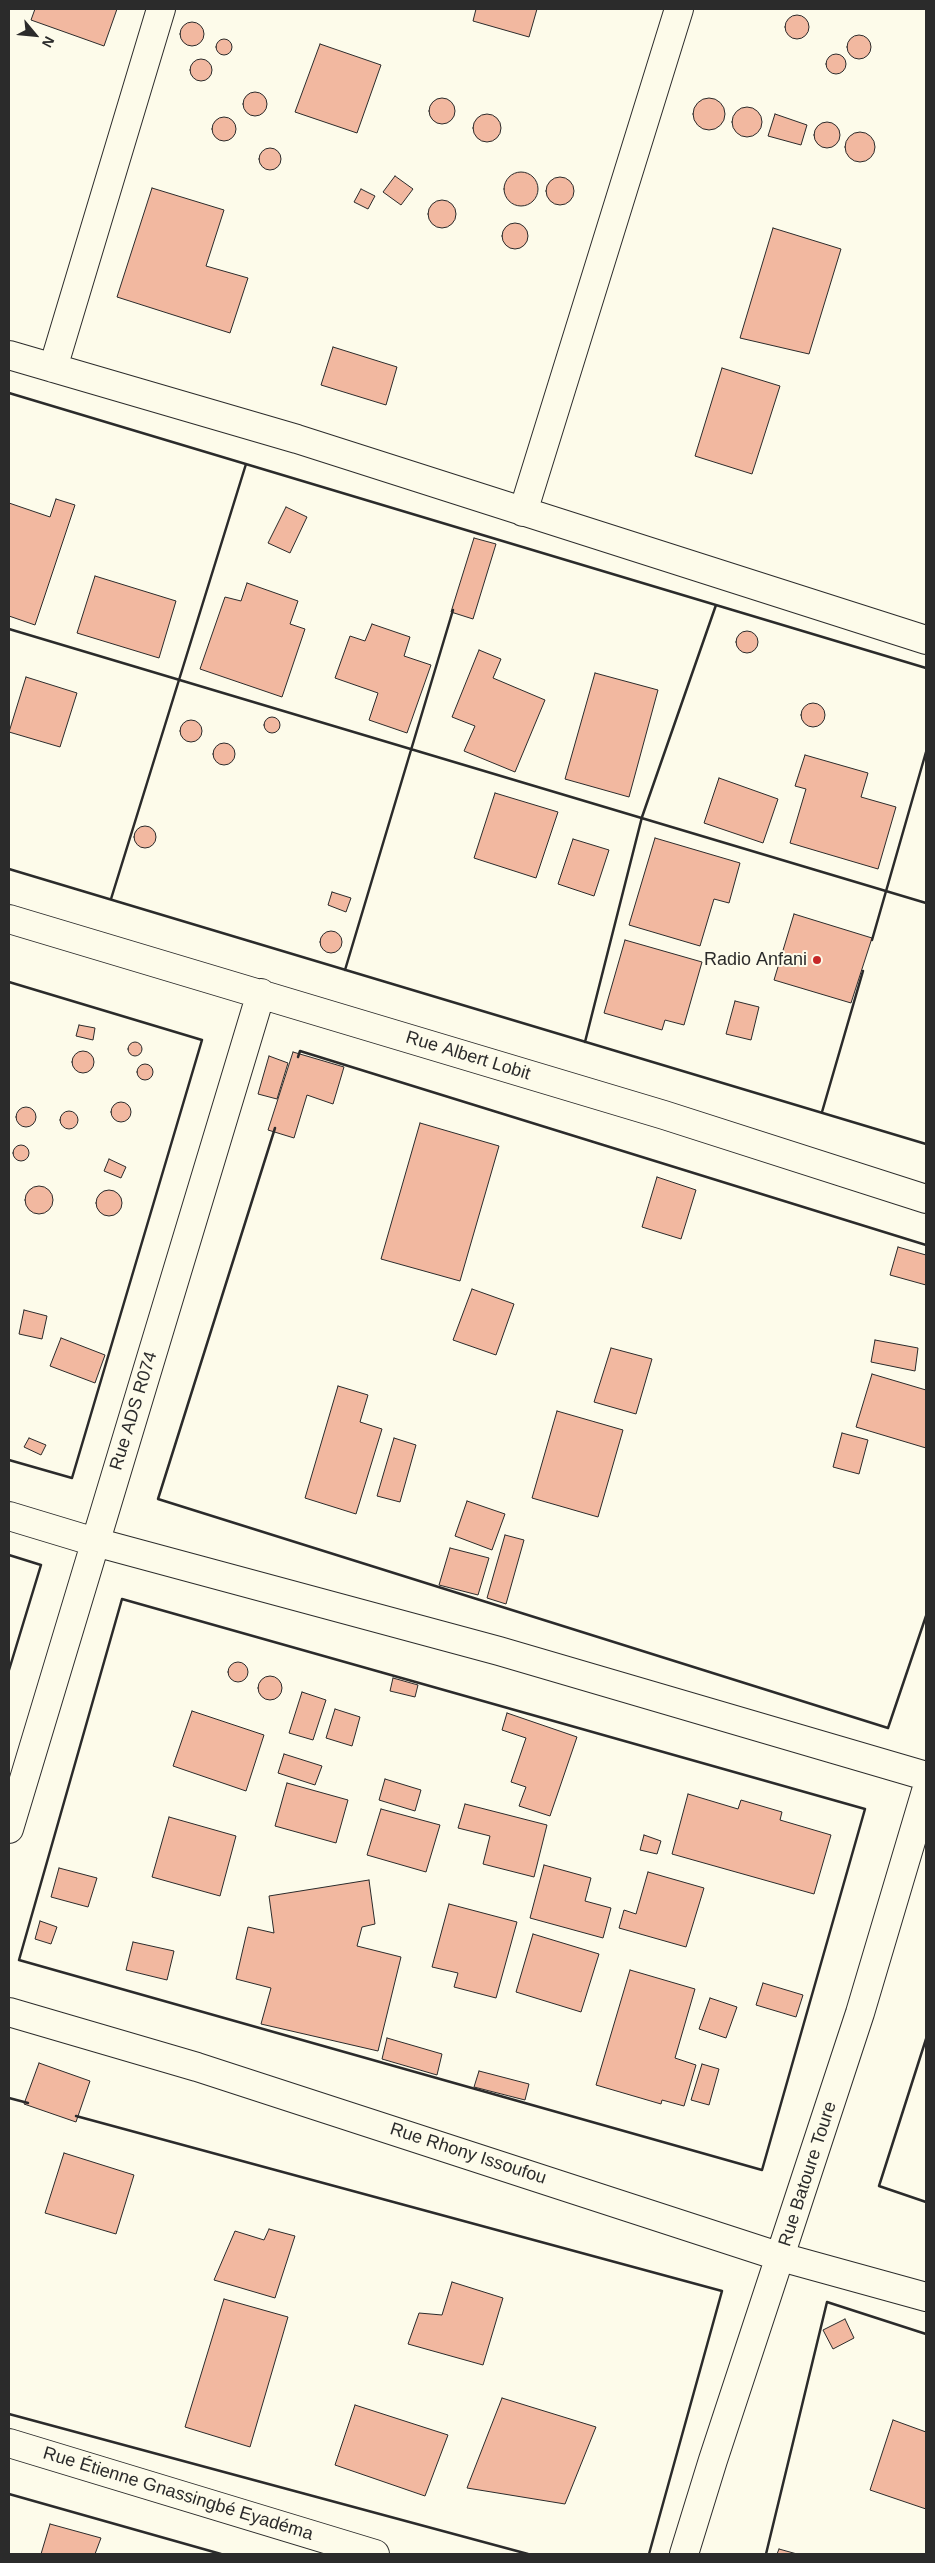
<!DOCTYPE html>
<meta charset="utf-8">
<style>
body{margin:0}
#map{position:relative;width:935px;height:2563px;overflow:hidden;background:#fdfbea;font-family:Helvetica,sans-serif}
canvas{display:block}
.frame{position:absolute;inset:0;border:10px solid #2b2b2b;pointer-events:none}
.north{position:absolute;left:10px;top:10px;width:50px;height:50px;-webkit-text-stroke:4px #fdfbea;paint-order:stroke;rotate:118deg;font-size:14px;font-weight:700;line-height:20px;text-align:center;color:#2b2b2b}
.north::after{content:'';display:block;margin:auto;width:18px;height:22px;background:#2b2b2b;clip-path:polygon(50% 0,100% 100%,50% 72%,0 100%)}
</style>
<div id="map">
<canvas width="935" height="2563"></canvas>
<div class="frame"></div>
<div class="north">N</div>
</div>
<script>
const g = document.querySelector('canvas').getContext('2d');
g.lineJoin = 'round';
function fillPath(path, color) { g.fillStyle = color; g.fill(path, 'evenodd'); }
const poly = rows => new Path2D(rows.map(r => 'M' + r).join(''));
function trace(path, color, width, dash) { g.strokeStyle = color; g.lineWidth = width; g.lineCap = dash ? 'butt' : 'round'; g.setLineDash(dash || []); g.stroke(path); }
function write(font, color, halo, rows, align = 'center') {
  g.font = font + ' Helvetica,sans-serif'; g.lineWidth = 4; g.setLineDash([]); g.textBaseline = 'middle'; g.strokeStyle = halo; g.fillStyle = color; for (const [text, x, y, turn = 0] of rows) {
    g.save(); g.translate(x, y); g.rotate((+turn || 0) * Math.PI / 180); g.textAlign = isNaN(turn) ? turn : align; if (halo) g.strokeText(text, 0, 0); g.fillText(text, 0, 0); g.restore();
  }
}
const building = poly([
 [35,9,117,9,104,46,31,20,35,9],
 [476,9,537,9,529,37,473,21,476,9],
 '785 27a12 12 0 1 1 24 0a12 12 0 1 1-24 0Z',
 '180 34a12 12 0 1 1 24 0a12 12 0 1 1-24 0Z',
 '847 47a12 12 0 1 1 24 0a12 12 0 1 1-24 0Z',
 '216 47a8 8 0 1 1 16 0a8 8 0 1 1-16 0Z',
 [320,44,381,65,357,133,295,112,320,44],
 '826 64a10 10 0 1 1 20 0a10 10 0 1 1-20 0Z',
 '190 70a11 11 0 1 1 22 0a11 11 0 1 1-22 0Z',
 '243 104a12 12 0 1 1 24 0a12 12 0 1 1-24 0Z',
 '429 111a13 13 0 1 1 26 0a13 13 0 1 1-26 0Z',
 '693 114a16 16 0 1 1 32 0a16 16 0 1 1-32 0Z',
 '732 122a15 15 0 1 1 30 0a15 15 0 1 1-30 0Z',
 [775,114,807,125,801,145,768,136,775,114],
 '473 128a14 14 0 1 1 28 0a14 14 0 1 1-28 0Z',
 '212 129a12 12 0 1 1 24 0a12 12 0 1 1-24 0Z',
 '814 135a13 13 0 1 1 26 0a13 13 0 1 1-26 0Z',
 '845 147a15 15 0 1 1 30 0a15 15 0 1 1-30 0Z',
 '259 159a11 11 0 1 1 22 0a11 11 0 1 1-22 0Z',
 '504 189a17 17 0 1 1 34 0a17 17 0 1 1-34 0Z',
 [395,176,413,189,401,205,383,192,395,176],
 '546 191a14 14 0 1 1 28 0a14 14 0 1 1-28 0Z',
 [152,188,224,210,206,266,248,278,230,333,117,297,152,188],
 [361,189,375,196,368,209,354,202,361,189],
 '428 214a14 14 0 1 1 28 0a14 14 0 1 1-28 0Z',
 '502 236a13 13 0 1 1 26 0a13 13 0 1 1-26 0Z',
 [773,228,841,249,809,354,740,338,773,228],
 [333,347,397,367,386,405,321,385,333,347],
 [722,368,780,386,752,474,695,456,722,368],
 [56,499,75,505,35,625,9,616,9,503,50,517,56,499],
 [286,507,307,517,290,553,268,543,286,507],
 [474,538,496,544,473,619,451,612,474,538],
 [95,576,176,601,159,658,77,633,95,576],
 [247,583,298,601,290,624,305,629,282,697,200,669,225,597,241,601,247,583],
 [372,624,410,637,404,656,431,665,407,733,369,720,378,693,335,678,350,636,365,641,372,624],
 '736 642a11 11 0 1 1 22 0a11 11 0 1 1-22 0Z',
 [479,650,501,659,493,678,545,700,515,772,464,751,475,726,452,717,479,650],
 [595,673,658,690,629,797,565,779,595,673],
 [26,677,77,693,60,747,9,732,26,677],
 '801 715a12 12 0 1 1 24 0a12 12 0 1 1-24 0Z',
 '264 725a8 8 0 1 1 16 0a8 8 0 1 1-16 0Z',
 '180 731a11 11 0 1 1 22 0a11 11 0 1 1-22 0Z',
 '213 754a11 11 0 1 1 22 0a11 11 0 1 1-22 0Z',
 [805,755,868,773,861,797,896,807,878,869,790,843,806,789,795,786,805,755],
 [719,778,778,799,763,843,704,823,719,778],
 [495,793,558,812,536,878,474,858,495,793],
 '134 837a11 11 0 1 1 22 0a11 11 0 1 1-22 0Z',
 [655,838,740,863,729,903,714,899,700,946,629,925,655,838],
 [573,839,609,850,594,896,558,884,573,839],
 [332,892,351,898,346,912,328,905,332,892],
 [794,914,872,938,851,1003,774,980,794,914],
 '320 942a11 11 0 1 1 22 0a11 11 0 1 1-22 0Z',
 [625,940,702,962,684,1025,665,1020,662,1030,604,1013,625,940],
 [735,1001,759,1007,751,1040,726,1034,735,1001],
 [79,1025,95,1028,93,1040,76,1036,79,1025],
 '128 1049a7 7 0 1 1 14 0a7 7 0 1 1-14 0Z',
 '72 1062a11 11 0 1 1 22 0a11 11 0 1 1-22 0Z',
 [293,1052,344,1067,333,1104,307,1095,294,1138,268,1130,293,1052],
 [269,1056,288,1063,277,1099,258,1094,269,1056],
 '137 1072a8 8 0 1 1 16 0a8 8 0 1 1-16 0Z',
 '111 1112a10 10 0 1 1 20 0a10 10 0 1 1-20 0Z',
 '16 1117a10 10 0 1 1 20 0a10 10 0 1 1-20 0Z',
 '60 1120a9 9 0 1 1 18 0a9 9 0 1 1-18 0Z',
 [420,1123,499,1146,460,1281,381,1259,420,1123],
 '13 1153a8 8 0 1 1 16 0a8 8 0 1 1-16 0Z',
 [109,1159,126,1167,121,1178,104,1171,109,1159],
 [657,1177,696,1190,681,1239,642,1227,657,1177],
 '25 1200a14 14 0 1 1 28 0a14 14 0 1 1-28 0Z',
 '96 1203a13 13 0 1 1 26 0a13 13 0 1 1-26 0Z',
 [898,1247,926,1255,926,1285,890,1275,898,1247],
 [472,1289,514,1304,496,1355,453,1340,472,1289],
 [24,1310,47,1316,42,1339,19,1334,24,1310],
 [61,1338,105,1355,95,1383,50,1366,61,1338],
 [875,1340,918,1348,915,1371,871,1362,875,1340],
 [611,1348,652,1359,636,1414,594,1402,611,1348],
 [872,1374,926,1390,926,1448,856,1427,872,1374],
 [338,1386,368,1395,360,1422,382,1429,356,1514,305,1498,338,1386],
 [557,1411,623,1430,598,1517,532,1498,557,1411],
 [842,1433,868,1440,859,1474,833,1467,842,1433],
 [29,1438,46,1445,41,1455,24,1447,29,1438],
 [394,1438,416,1445,400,1502,377,1496,394,1438],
 [467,1501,505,1514,492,1550,455,1536,467,1501],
 [505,1535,524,1540,506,1604,487,1598,505,1535],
 [450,1548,489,1558,478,1595,439,1585,450,1548],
 '228 1672a10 10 0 1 1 20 0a10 10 0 1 1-20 0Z',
 '258 1688a12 12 0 1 1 24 0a12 12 0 1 1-24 0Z',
 [393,1678,418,1685,415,1697,390,1691,393,1678],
 [302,1692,326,1700,313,1740,289,1733,302,1692],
 [335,1709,360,1717,352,1746,326,1738,335,1709],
 [192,1711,264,1735,246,1791,173,1766,192,1711],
 [507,1713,577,1737,550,1816,519,1806,526,1787,511,1782,526,1738,502,1730,507,1713],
 [284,1754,322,1766,315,1785,278,1773,284,1754],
 [385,1779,421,1790,415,1811,379,1800,385,1779],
 [287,1783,348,1800,336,1843,275,1826,287,1783],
 [688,1794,738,1809,741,1800,782,1812,780,1820,831,1835,814,1894,672,1854,688,1794],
 [465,1804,547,1825,534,1877,483,1864,490,1836,458,1828,465,1804],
 [381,1809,440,1825,426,1872,367,1855,381,1809],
 [169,1817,236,1836,220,1896,152,1877,169,1817],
 [644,1835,661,1841,657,1854,640,1850,644,1835],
 [544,1865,591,1878,585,1901,611,1908,603,1938,530,1918,544,1865],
 [59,1868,97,1878,88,1907,51,1897,59,1868],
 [648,1872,704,1888,686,1947,619,1928,624,1910,636,1914,648,1872],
 [369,1880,375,1924,362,1927,357,1946,401,1957,378,2051,261,2024,271,1988,236,1979,248,1927,274,1933,269,1896,369,1880],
 [449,1904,517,1922,496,1998,454,1987,458,1973,432,1967,449,1904],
 [40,1921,57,1927,51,1944,35,1939,40,1921],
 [533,1934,599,1954,581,2012,516,1992,533,1934],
 [133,1942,174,1951,167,1980,126,1970,133,1942],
 [630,1970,695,1989,675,2058,696,2065,684,2106,662,2100,661,2104,596,2085,630,1970],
 [763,1983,803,1995,796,2017,756,2005,763,1983],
 [710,1998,737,2007,726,2038,699,2029,710,1998],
 [387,2038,442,2054,437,2075,382,2059,387,2038],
 [39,2063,90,2081,76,2122,24,2104,39,2063],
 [702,2064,719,2069,709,2105,691,2100,702,2064],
 [479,2071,529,2084,525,2100,474,2087,479,2071],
 [64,2153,134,2175,116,2234,45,2213,64,2153],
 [269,2229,295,2236,275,2298,214,2280,235,2231,264,2240,269,2229],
 [452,2282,503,2298,483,2365,408,2344,419,2313,442,2315,452,2282],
 [224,2299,288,2317,250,2447,185,2427,224,2299],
 [845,2319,854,2338,833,2349,823,2330,845,2319],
 [502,2398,596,2427,565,2504,467,2488,502,2398],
 [355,2405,448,2435,425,2496,335,2465,355,2405],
 [893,2420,926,2432,926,2509,870,2490,893,2420],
 [50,2524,101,2538,95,2554,41,2554,50,2524],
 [779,2549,797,2554,777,2554,779,2549]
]);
fillPath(building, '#f2b8a0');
trace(building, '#2b2b2b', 1);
const minor = poly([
 [9,355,297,439,926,640],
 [53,368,161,9],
 [523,512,679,9],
 [9,919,664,1115,926,1199],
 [9,1516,95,1542,499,1651,926,1776],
 [9,1829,261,993],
 [9,2012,197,2067,781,2257,926,2297],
 [9,2443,375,2554],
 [684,2554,713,2460,860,2013,926,1791]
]);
trace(minor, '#2b2b2b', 30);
trace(minor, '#fdfbea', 28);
trace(poly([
 [9,393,926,668],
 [9,629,926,903],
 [9,869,926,1144],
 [111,899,246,464],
 [872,940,926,752],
 [345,970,453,610],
 [9,982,202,1040,72,1478,9,1460],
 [585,1042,642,817,716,605],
 [298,1057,300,1051,926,1245],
 [822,1112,863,971],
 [275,1128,158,1499,888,1728,926,1616],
 [9,1555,41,1565,9,1670],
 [122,1599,865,1809,762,2170,19,1960,122,1599],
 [926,2039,879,2186,926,2202],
 [9,2098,28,2103],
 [76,2116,722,2291,649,2554],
 [9,2414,528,2554],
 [9,2494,221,2554],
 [766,2554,827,2302,926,2334]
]), '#2b2b2b', 2.5);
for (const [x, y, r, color] of [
 [817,960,5,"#c62828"]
]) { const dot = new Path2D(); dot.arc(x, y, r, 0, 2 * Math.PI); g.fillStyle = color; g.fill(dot); trace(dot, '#fdfbea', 2); }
write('18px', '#2b2b2b', '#fdfbea', [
 ["Radio Anfani",807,960]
], 'right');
write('18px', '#2b2b2b', '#fdfbea', [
 ["Rue Albert Lobit",468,1056,17],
 ["Rue ADS R074",134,1411,-73],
 ["Rue Rhony Issoufou",468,2154,18],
 ["Rue Batoure Toure",808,2174,-72],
 ["Rue Étienne Gnassingbé Eyadéma",178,2494,17]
]);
</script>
